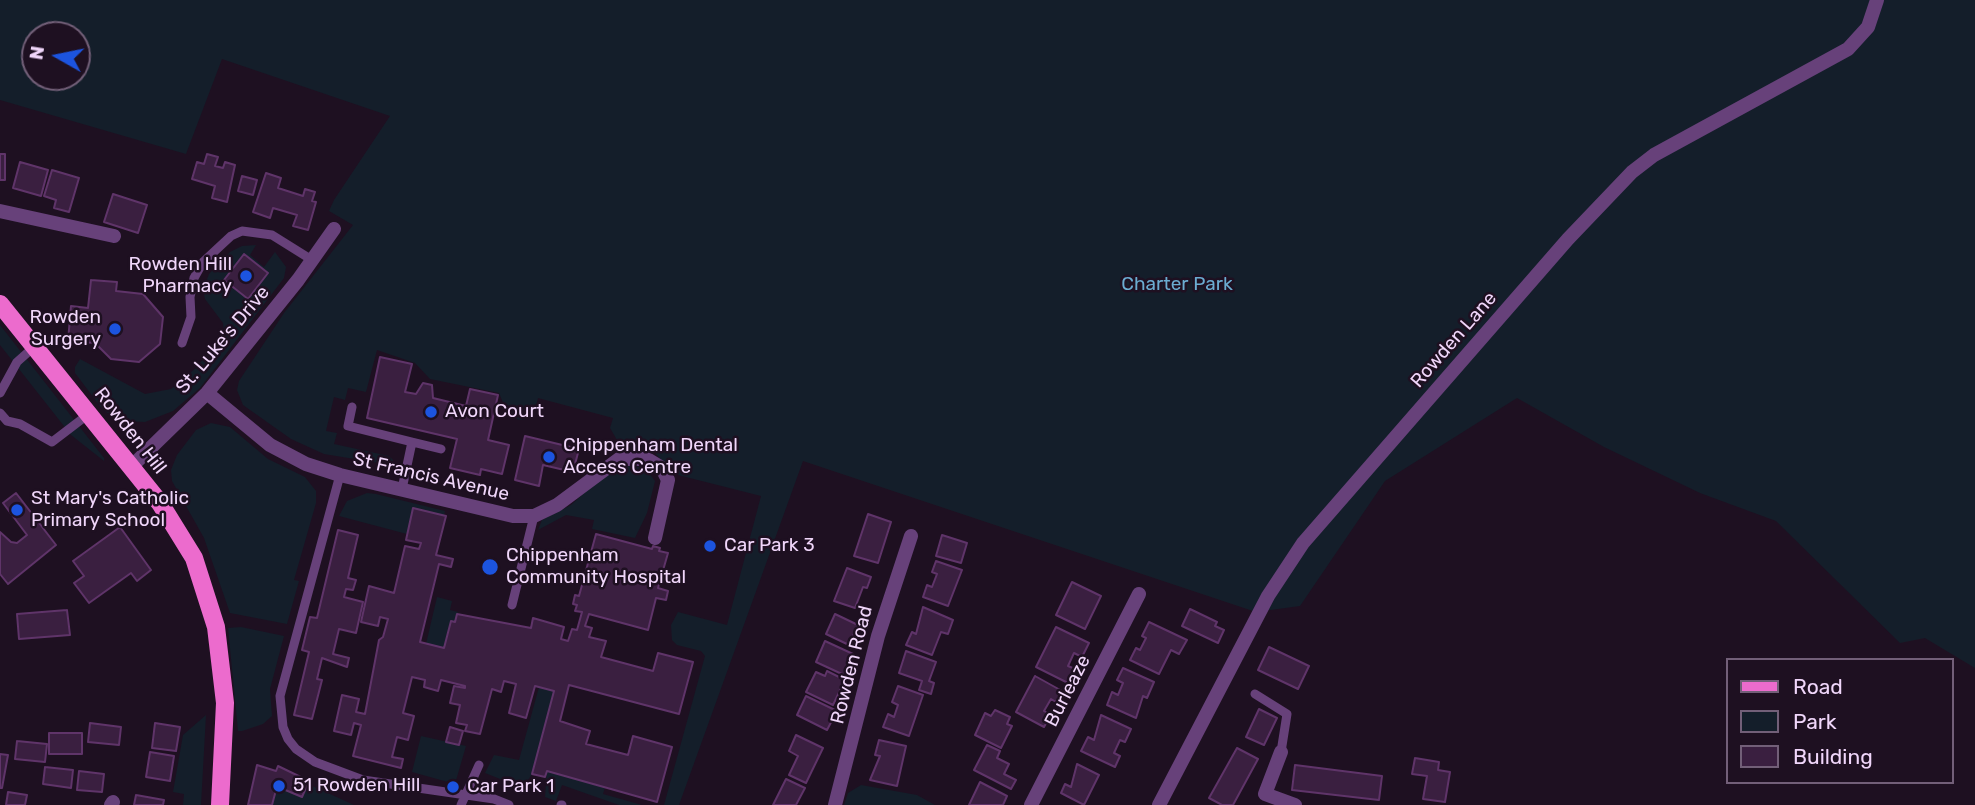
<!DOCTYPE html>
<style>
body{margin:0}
#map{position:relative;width:1975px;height:805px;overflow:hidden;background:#1e1021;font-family:Rubik,sans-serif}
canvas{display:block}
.legend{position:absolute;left:1726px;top:658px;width:228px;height:126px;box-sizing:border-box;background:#1e1021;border:2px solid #725f78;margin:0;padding:9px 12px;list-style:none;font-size:21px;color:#f0d6fa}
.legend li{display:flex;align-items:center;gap:14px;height:35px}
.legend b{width:35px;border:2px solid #725f78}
.north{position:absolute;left:21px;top:21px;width:70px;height:70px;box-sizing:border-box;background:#1e1021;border:2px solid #725f78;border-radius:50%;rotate:279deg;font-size:19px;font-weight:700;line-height:28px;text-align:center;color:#f0d6fa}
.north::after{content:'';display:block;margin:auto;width:24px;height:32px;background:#1c54df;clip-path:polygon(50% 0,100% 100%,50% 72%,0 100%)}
</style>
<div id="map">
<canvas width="1975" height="805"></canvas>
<ul class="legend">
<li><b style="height:9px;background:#ec6bcd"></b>Road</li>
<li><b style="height:19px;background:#141e2a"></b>Park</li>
<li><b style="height:19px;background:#3a1f40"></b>Building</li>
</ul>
<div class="north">N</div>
</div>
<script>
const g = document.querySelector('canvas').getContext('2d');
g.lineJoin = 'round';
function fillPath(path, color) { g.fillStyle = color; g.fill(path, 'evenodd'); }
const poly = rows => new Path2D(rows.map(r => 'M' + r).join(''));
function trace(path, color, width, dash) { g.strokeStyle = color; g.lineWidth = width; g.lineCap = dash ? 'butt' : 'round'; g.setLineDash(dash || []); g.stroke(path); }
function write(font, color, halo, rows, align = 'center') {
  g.font = font + ' Rubik,sans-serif'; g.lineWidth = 5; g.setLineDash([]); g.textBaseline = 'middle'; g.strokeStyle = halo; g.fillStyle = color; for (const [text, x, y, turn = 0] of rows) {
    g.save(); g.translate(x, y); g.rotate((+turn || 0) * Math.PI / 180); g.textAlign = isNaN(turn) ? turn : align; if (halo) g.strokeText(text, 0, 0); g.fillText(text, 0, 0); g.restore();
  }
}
fillPath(poly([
 [0,0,1975,0,1975,668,1925,638,1900,643,1776,521,1700,493,1604,447,1517,398,1385,481,1300,606,1256,612,803,461,679,805,664,805,705,656,701,651,677,645,672,640,671,625,678,612,727,625,761,496,674,474,655,453,620,445,610,428,613,418,538,398,533,418,521,420,513,418,506,410,499,393,430,379,415,363,377,350,366,392,348,388,345,400,334,397,326,431,337,433,334,444,389,456,393,460,391,465,324,454,291,439,243,405,237,390,239,381,284,313,353,225,329,211,334,200,390,116,222,59,186,154,0,100],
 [35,35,77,35,77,77,35,77],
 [256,245,250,255,264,267,275,252,286,267,284,278,200,388,173,411,145,422,121,421,103,410,75,373,75,367,80,359,145,394,171,389,196,368,224,333,223,323,205,299,203,290,209,274,230,252,242,246],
 [0,325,104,458,104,461,71,435,0,345],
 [211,423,230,427,268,459,305,477,316,491,316,503,294,580,299,581,287,624,230,613,204,538,172,481,171,470,177,455,196,430],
 [628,465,645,468,655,481,647,513,635,538,592,529,594,520,566,515,538,530,542,520,571,505,613,467],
 [367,493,376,494,445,511,444,516,414,508,407,534,339,516,347,501],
 [437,597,452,601,450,610,458,612,455,622,451,621,444,648,426,644],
 [241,627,284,636,270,689,272,716,263,724,242,731,238,731,228,628],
 [539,687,554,691,532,774,523,788,485,773,494,755,519,760],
 [206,715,201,805,183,805,184,794,173,792,183,735],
 [421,736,466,746,455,784,412,772],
 [547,771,605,787,603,794,642,805,619,805,562,785,556,801,545,797],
 [308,784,354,805,272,805,276,790,282,792,283,789,302,797],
 [861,785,917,795,935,805,844,805,848,793]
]), '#141e2a');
const building = poly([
 [0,154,5,154,5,180,0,180,0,154],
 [207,154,218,157,215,166,223,168,225,162,235,165,227,202,212,198,215,186,192,179,197,162,204,164,207,154],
 [20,162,48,170,41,196,13,188,20,162],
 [52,170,79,178,69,212,54,208,56,200,44,196,52,170],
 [266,173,281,178,278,188,303,196,305,189,315,192,312,201,316,202,308,230,293,226,297,215,273,208,270,218,253,212,266,173],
 [242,176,257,180,253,195,238,191,242,176],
 [113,194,147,205,138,233,104,222,113,194],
 [244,254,268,273,248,299,224,280,244,254],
 [91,280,117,282,116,291,143,294,163,317,160,344,139,362,111,359,95,343,68,341,71,306,88,308,91,280],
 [380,357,412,364,405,392,416,394,423,383,432,385,433,398,466,406,470,389,498,395,488,440,509,445,502,474,481,469,480,475,450,468,457,439,367,418,380,357],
 [525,436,579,449,573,472,543,465,539,486,515,480,525,436],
 [16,493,56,545,8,584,0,574,0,532,11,542,17,543,27,535,3,503,16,493],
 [413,508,446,516,436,555,453,559,451,567,439,564,420,642,444,648,451,621,455,622,457,614,531,628,533,618,564,627,561,639,568,641,572,629,577,630,582,612,575,611,577,605,573,604,575,595,579,596,596,534,652,549,653,546,660,548,659,551,668,553,658,588,668,591,666,600,656,598,648,630,589,614,585,626,592,628,589,637,606,641,601,657,653,671,658,653,693,662,679,714,569,685,560,721,590,731,586,744,628,755,633,736,672,747,657,802,547,771,545,777,532,774,554,691,535,686,526,718,509,713,516,684,504,681,501,692,492,689,480,734,465,731,467,725,456,723,460,705,450,703,454,686,465,688,465,686,441,680,438,691,424,687,425,680,412,677,403,713,414,716,408,740,397,737,392,757,403,759,401,768,353,756,361,725,354,723,351,735,334,731,342,695,359,699,356,712,365,714,379,640,383,637,388,619,380,617,378,626,361,622,369,586,394,593,405,546,419,549,421,543,406,540,413,508],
 [868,514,891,522,878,563,854,556,868,514],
 [120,527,151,570,137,581,131,573,89,603,74,583,84,576,73,561,120,527],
 [338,530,358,535,348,578,356,580,353,590,346,589,344,597,363,602,356,633,339,629,333,654,349,658,347,667,322,658,317,679,322,680,312,719,294,715,309,652,302,650,310,617,317,618,338,530],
 [942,535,967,543,961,563,936,556,942,535],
 [936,561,962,570,948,606,923,597,927,585,932,587,937,574,932,572,936,561],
 [847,568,871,577,867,588,863,587,855,608,834,601,847,568],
 [1072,582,1101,596,1085,629,1056,615,1072,582],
 [923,607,953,620,948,634,941,632,932,655,906,645,912,632,916,634,923,607],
 [1190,609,1217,622,1215,626,1224,630,1218,643,1182,626,1190,609],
 [67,610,70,635,19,639,17,614,67,610],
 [835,614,858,625,849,645,826,634,835,614],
 [1149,622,1187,640,1179,654,1171,650,1159,674,1130,660,1136,648,1140,650,1146,638,1142,636,1149,622],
 [1056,627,1089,643,1082,657,1074,653,1068,666,1075,669,1068,683,1036,667,1056,627],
 [825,641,853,654,844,675,816,662,825,641],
 [1269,647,1309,666,1298,689,1258,670,1269,647],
 [906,651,936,662,929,681,934,683,931,694,919,690,922,681,899,673,906,651],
 [1123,668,1154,682,1147,698,1143,696,1136,718,1107,705,1112,692,1118,695,1123,683,1117,680,1123,668],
 [827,671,845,680,833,705,806,692,816,672,825,676,827,671],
 [1035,676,1062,691,1056,702,1051,699,1044,711,1051,715,1044,727,1016,712,1035,676],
 [898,686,923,695,909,736,883,727,888,714,894,717,898,705,892,702,898,686],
 [806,696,837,711,827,730,797,715,806,696],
 [1259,709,1277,718,1264,745,1246,737,1259,709],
 [995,710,1010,717,1007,724,1012,726,1001,748,975,735,985,713,991,716,995,710],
 [1101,715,1131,729,1125,742,1120,740,1114,753,1120,756,1115,767,1081,751,1088,737,1094,740,1101,715],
 [90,723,121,727,119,745,88,742,90,723],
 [155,723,180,727,176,751,152,748,155,723],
 [450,727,463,731,459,745,446,742,450,727],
 [49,733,82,733,82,754,49,754,49,733],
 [796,735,823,748,806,783,789,775,798,756,789,751,796,735],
 [879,740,906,746,897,786,870,780,880,756,875,755,879,740],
 [17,741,47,744,45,762,15,759,17,741],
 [987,745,1000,751,997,758,1009,764,1004,774,1016,780,1011,789,974,770,987,745],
 [1237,748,1258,759,1233,805,1222,805,1209,798,1237,748],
 [150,752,174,756,170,781,146,777,150,752],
 [0,754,8,755,2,788,0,788,0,754],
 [1415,758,1439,762,1438,770,1450,772,1445,802,1423,799,1427,776,1412,774,1415,758],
 [1077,764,1099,775,1084,805,1061,793,1065,784,1071,787,1077,764],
 [257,765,276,771,278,766,309,781,302,797,283,789,282,792,276,790,272,805,248,805,257,765],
 [1295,765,1382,776,1379,800,1292,790,1295,765],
 [45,767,73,770,71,788,43,784,45,767],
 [79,771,104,774,102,792,77,790,79,771],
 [786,779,805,788,796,805,773,805,786,779],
 [980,782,1007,796,1003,805,969,805,980,782],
 [8,792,27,795,25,805,6,805,8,792],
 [136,795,164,800,163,805,134,805,136,795]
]);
fillPath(building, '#3a1f40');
trace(building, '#5f3469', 2);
trace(poly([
 [182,343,191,317,190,297,194,278,203,262,231,236,242,231,272,235,312,260],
 [0,393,17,362,35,346],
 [352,407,348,426,412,442,402,489],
 [0,413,7,421,20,424,52,442,90,413],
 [412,442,441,449],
 [340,475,280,696,283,727,288,739,296,749,315,762,363,780,494,799,509,805],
 [512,605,534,516],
 [1255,694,1287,714,1281,752],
 [461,805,479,765],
 [561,805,562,805]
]), '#67417a', 9);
trace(poly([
 [0,211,114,236],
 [207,393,270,445,306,464,340,475,513,516,534,516,557,505,619,459,647,459,662,468,668,480,655,538],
 [131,467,207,393,298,280,334,229],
 [1281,752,1265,794,1295,805],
 [111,805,113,802],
 [835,805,878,636,911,536],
 [1031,805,1139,594],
 [1159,805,1268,596,1303,543,1568,239,1632,172,1654,155,1848,49,1868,27,1877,0]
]), '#67417a', 14);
trace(poly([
 [0,304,160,503,194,558,216,627,225,703,220,805]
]), '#ec6bcd', 18);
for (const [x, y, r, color] of [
 [246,276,7,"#1c54df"],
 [115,329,7,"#1c54df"],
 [431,412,7,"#1c54df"],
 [549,457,7,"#1c54df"],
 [17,510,7,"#1c54df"],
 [710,546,7,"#1c54df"],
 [490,567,9,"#1c54df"],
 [279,786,7,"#1c54df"],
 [453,787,7,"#1c54df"]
]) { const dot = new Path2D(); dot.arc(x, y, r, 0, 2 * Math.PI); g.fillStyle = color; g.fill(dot); trace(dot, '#1e1021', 2.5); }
write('19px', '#f0d6fa', '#1e1021', [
 ["Rowden Hill",232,265,"right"],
 ["Pharmacy",232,287,"right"],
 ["Rowden",101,318,"right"],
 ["Surgery",101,340,"right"],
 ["Avon Court",445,412],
 ["Chippenham Dental",563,446],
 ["Access Centre",563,468],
 ["St Mary's Catholic",31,499],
 ["Primary School",31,521],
 ["Car Park 3",724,546],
 ["Chippenham",506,556],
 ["Community Hospital",506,578],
 ["51 Rowden Hill",293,786],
 ["Car Park 1",467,787]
], 'left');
write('19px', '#6bacd1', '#1e1021', [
 ["Charter Park",1177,285]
]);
write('19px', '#f0d6fa', '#1e1021', [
 ["St. Luke's Drive",223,340,-50],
 ["Rowden Lane",1454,340,-49],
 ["Rowden Hill",130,431,52],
 ["St Francis Avenue",431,477,13],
 ["Rowden Road",852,665,-76],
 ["Burleaze",1068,691,-63]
]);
</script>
